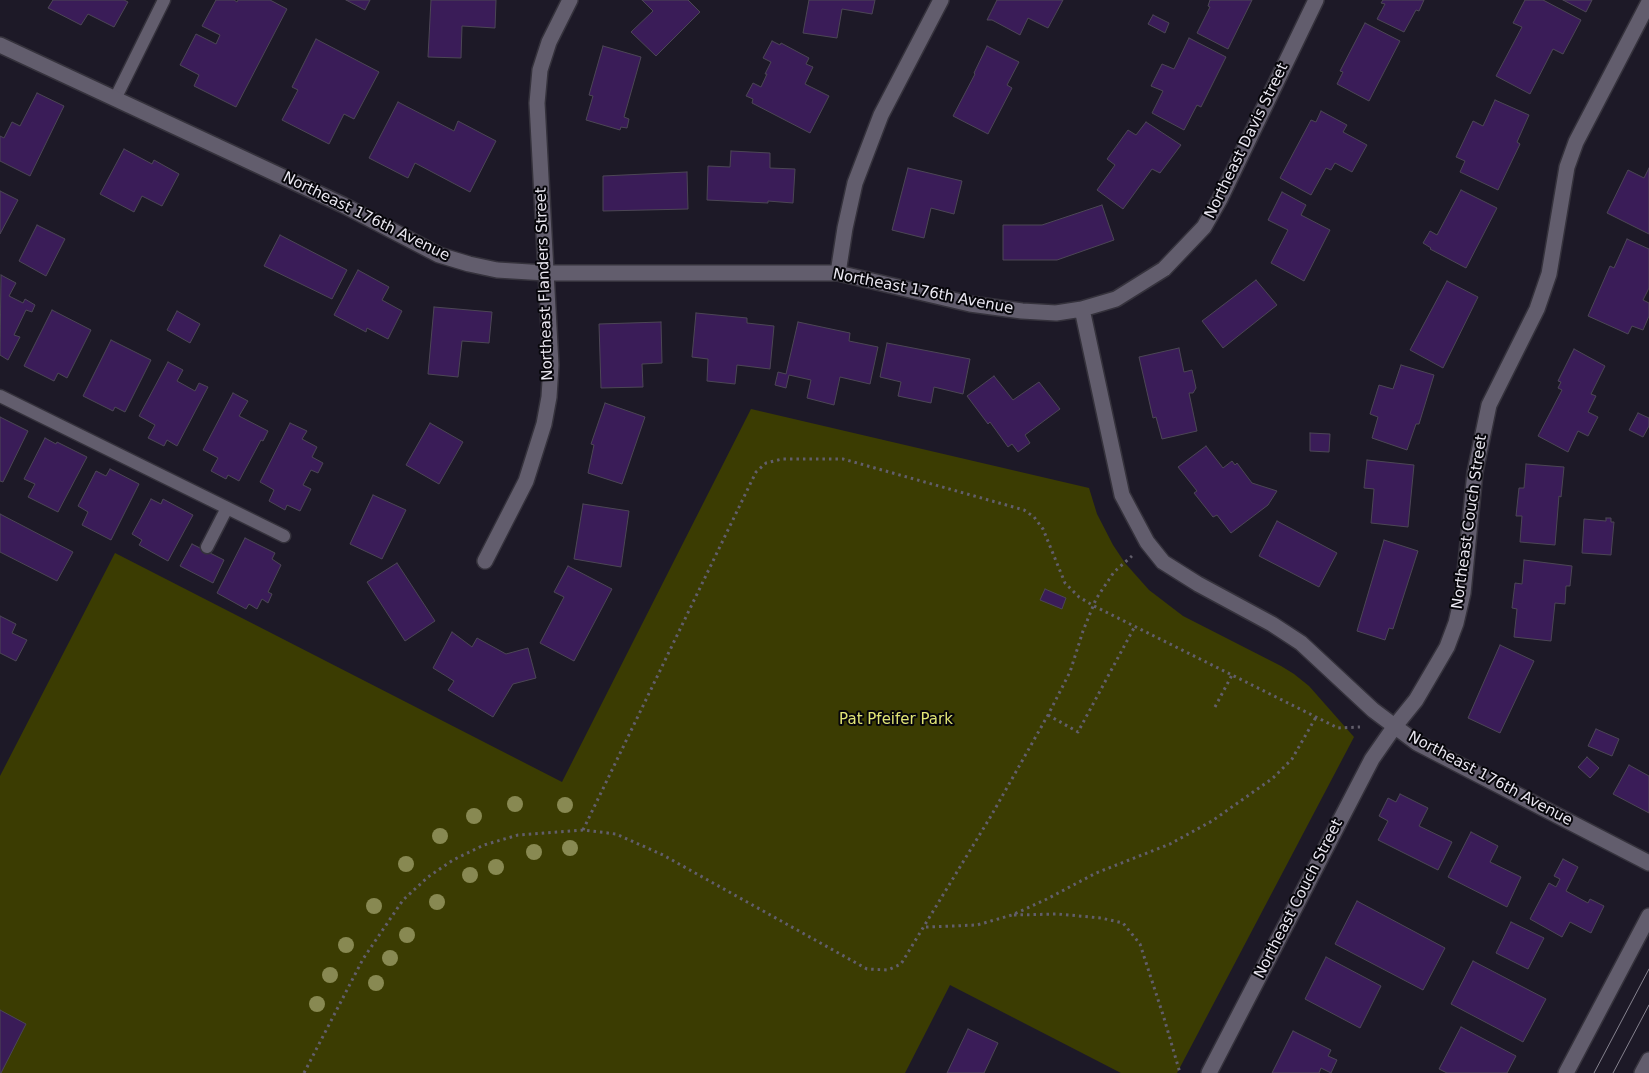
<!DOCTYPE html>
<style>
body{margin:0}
canvas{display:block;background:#1d1927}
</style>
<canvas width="1649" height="1073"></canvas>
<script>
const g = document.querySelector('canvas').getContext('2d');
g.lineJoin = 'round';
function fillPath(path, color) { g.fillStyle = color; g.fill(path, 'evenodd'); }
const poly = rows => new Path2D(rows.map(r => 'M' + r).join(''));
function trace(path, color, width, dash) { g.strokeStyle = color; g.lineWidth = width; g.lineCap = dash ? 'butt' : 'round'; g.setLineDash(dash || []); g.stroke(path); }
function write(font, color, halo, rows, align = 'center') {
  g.font = font + ' "DejaVu Sans",sans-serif'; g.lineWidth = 4; g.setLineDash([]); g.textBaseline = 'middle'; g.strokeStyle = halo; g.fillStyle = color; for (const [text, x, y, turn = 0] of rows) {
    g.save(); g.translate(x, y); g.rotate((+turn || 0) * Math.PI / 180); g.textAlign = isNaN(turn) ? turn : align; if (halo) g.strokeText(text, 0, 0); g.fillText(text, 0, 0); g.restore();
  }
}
fillPath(poly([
 [751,409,1089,488,1097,514,1113,545,1125,563,1149,590,1183,616,1281,666,1294,674,1309,686,1354,737,1177,1073,1121,1073,950,985,905,1073,0,1073,0,776,115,553,562,782]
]), '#3b3c02');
const building = poly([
 [53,0,124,0,128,2,114,27,88,14,81,25,48,8,53,0],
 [216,0,234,0,237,2,238,0,270,0,287,9,236,107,194,86,199,75,180,65,196,34,216,44,220,35,202,26,216,0],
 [346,0,370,0,365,10,346,0],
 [431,0,496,0,495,28,462,26,461,58,428,57,431,0],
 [642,0,688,0,700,12,656,56,631,32,653,11,642,0],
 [809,0,875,0,872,14,842,9,837,38,803,33,809,0],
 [997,0,1063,0,1048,28,1028,18,1020,35,992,20,987,20,997,0],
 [1210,0,1252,0,1228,49,1197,33,1210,7,1208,6,1210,0],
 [1383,0,1424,0,1419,11,1416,10,1404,32,1377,19,1385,4,1381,3,1383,0],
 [1525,0,1543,0,1581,20,1563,54,1553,49,1530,94,1496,76,1522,27,1513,23,1525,0],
 [1563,0,1592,0,1586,12,1563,0],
 [1153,15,1169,23,1165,33,1148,24,1153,15],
 [1365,23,1400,41,1369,101,1337,84,1343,72,1340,71,1365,23],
 [1189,38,1226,57,1201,107,1197,105,1184,130,1152,113,1163,91,1151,86,1162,64,1174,69,1189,38],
 [316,39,379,72,354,119,344,114,329,144,282,120,298,90,292,87,316,39],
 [772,41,780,45,781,43,809,58,806,64,813,67,805,84,829,96,810,133,752,103,753,99,746,96,753,83,761,87,767,74,765,74,771,62,763,58,772,41],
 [603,46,641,57,624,117,629,119,627,128,621,127,620,130,586,120,593,96,589,95,603,46],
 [987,46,1019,62,1007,85,1012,88,988,134,953,116,975,74,974,73,987,46],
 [37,93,64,106,30,176,0,161,0,136,4,138,12,122,20,126,37,93],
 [1495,100,1529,115,1517,142,1520,144,1498,190,1460,172,1465,161,1456,157,1473,121,1483,126,1495,100],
 [398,102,454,131,458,121,496,141,470,192,415,163,408,178,369,158,398,102],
 [1321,111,1347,125,1343,132,1367,145,1352,172,1335,163,1331,170,1326,168,1311,195,1280,178,1311,120,1316,122,1321,111],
 [1146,122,1181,145,1160,173,1152,169,1123,209,1097,190,1115,165,1107,159,1128,130,1136,135,1146,122],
 [124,149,152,164,154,160,179,174,162,206,142,196,134,212,100,194,124,149],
 [731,151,770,153,770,168,795,169,793,203,768,201,768,203,707,200,708,166,730,167,731,151],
 [908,168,962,181,954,214,931,208,924,238,892,230,908,168],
 [1649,168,1649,234,1607,213,1628,170,1644,178,1649,168],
 [687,172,688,209,603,211,603,176,687,172],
 [1461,190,1497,208,1466,268,1430,249,1431,248,1423,243,1430,231,1437,235,1461,190],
 [0,191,18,200,0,234,0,191],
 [1282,192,1306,205,1301,215,1330,230,1304,281,1271,263,1288,230,1268,220,1282,192],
 [1102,205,1114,240,1057,260,1003,260,1003,225,1042,225,1102,205],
 [37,225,65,239,46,276,19,261,37,225],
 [280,235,347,270,332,299,264,266,280,235],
 [1627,239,1649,249,1649,288,1643,300,1649,303,1649,316,1643,330,1632,326,1628,334,1588,316,1610,266,1614,268,1627,239],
 [358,270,389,287,382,300,402,311,388,339,367,328,366,332,334,315,358,270],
 [1,275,16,283,9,296,23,303,25,299,35,305,32,312,26,310,14,335,20,337,8,360,0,355,1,275],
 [1256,280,1277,305,1223,348,1202,321,1256,280],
 [1447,281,1478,297,1443,368,1410,350,1447,281],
 [434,307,492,312,489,343,462,341,458,377,428,374,434,307],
 [52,310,91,330,67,378,58,373,54,381,24,366,52,310],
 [177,311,200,324,190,343,167,330,177,311],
 [696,313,747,318,747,323,774,326,770,369,737,365,735,384,707,381,708,359,692,357,696,313],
 [661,322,662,363,642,364,643,387,601,388,599,324,661,322],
 [798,322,850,333,849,341,878,347,870,384,840,377,834,405,807,398,811,380,789,375,786,388,775,385,778,372,786,374,798,322],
 [111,340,151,360,125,412,115,407,113,411,83,396,111,340],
 [887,343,970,359,963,394,934,387,931,403,898,396,901,382,880,377,887,343],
 [1179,348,1184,372,1192,370,1196,388,1193,393,1189,393,1197,431,1162,439,1156,417,1153,418,1139,357,1179,348],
 [1574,349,1605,366,1591,394,1596,396,1588,412,1598,417,1588,436,1578,431,1568,452,1538,436,1562,390,1558,388,1561,382,1558,381,1574,349],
 [168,362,183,370,177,381,195,391,199,383,208,387,177,446,167,440,164,446,148,438,155,425,139,416,168,362],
 [1401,365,1434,375,1419,424,1416,424,1407,450,1372,438,1378,417,1370,414,1379,385,1393,389,1401,365],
 [994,376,1013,400,1039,382,1060,409,1025,435,1030,443,1018,452,1012,444,1008,447,990,422,988,424,967,396,994,376],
 [233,393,248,401,239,416,268,431,263,441,261,440,239,481,228,475,226,479,211,471,218,458,203,450,233,393],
 [605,403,645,417,622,484,588,473,594,445,591,444,605,403],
 [1638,413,1649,418,1649,426,1643,437,1629,430,1638,413],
 [0,417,28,431,3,482,0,481,0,417],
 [290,423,307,431,302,439,317,447,312,457,323,463,318,473,311,470,303,485,311,489,300,511,287,505,285,510,269,501,274,490,260,482,290,423],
 [430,423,463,442,439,484,406,465,430,423],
 [1310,433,1330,434,1329,452,1310,451,1310,433],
 [45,438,56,444,57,442,87,457,58,512,28,497,35,484,24,479,45,438],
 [1206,446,1223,468,1232,461,1235,465,1237,463,1252,483,1277,491,1268,505,1231,533,1217,515,1213,517,1194,493,1197,491,1178,467,1206,446],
 [1367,460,1414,465,1408,527,1371,523,1374,489,1364,488,1367,460],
 [1526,464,1564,467,1561,497,1559,496,1555,545,1520,542,1522,516,1516,516,1519,488,1524,488,1526,464],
 [110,469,139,484,111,540,82,525,88,512,78,506,96,471,106,476,110,469],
 [373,495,406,510,382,559,350,544,373,495],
 [151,499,161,504,163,499,193,515,168,561,139,545,142,540,132,534,151,499],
 [583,504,629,511,621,567,574,559,583,504],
 [0,514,73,552,57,581,0,552,0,514],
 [1606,518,1611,518,1611,522,1614,522,1611,555,1582,553,1584,519,1606,521,1606,518],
 [1277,521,1337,553,1319,587,1259,556,1277,521],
 [245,538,275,553,272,559,281,565,268,592,272,594,268,603,262,599,257,609,249,604,246,609,217,593,245,538],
 [1384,540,1418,551,1393,629,1389,628,1385,640,1357,631,1384,540],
 [192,544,224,560,213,583,180,566,192,544],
 [1524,560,1572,566,1570,586,1566,586,1565,604,1555,603,1551,641,1514,637,1517,609,1512,608,1515,583,1522,584,1524,560],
 [397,563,435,621,405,641,367,582,397,563],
 [568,566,612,589,574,661,540,643,564,597,554,592,568,566],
 [1045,589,1066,598,1062,609,1040,600,1045,589],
 [0,616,16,624,12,633,27,640,16,661,0,653,0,616],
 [452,632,472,647,477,638,506,654,528,648,536,678,513,684,493,717,448,690,454,681,433,668,452,632],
 [1500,645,1534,661,1500,733,1468,718,1500,645],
 [1596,729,1619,739,1612,756,1588,746,1596,729],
 [1587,757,1599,768,1590,778,1578,767,1587,757],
 [1629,765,1649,776,1649,813,1613,794,1629,765],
 [1400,794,1428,808,1419,826,1452,842,1438,870,1378,840,1388,821,1379,816,1388,798,1396,802,1400,794],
 [1471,832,1498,846,1490,862,1521,877,1507,907,1448,877,1471,832],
 [1563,859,1578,867,1566,891,1588,903,1590,899,1604,906,1591,933,1570,922,1562,937,1530,919,1549,883,1556,887,1560,879,1554,876,1563,859],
 [1357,901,1445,948,1423,990,1335,944,1357,901],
 [1511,922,1544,938,1528,969,1496,953,1511,922],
 [1326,957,1381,986,1360,1028,1305,999,1326,957],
 [1473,961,1546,999,1523,1042,1451,1004,1473,961],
 [0,1010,26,1024,1,1073,0,1073,0,1010],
 [1461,1027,1516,1056,1507,1073,1447,1073,1439,1069,1461,1027],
 [968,1029,998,1043,984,1073,947,1073,968,1029],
 [1293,1031,1331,1050,1328,1056,1337,1060,1331,1073,1321,1068,1319,1073,1272,1073,1293,1031]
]);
fillPath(building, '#3a1c58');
trace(building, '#4c4655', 1);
const lane = poly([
 [115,99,164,0],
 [0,396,284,536],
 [207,547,227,508]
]);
const street = poly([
 [0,45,343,205,439,255,469,264,497,270,546,273,838,273,970,304,1022,311,1056,313,1082,309,1116,299,1164,269,1204,227,1220,199,1316,0],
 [838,273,845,228,855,183,881,115,941,0],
 [1082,309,1122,495,1147,542,1163,562,1198,584,1272,624,1301,643,1373,710,1417,743,1649,863],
 [485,561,526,481,544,424,549,397,551,365,537,103,540,70,549,42,570,0],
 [1209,1073,1372,759,1395,726,1416,700,1447,647,1456,623,1463,593,1475,472,1489,405,1537,309,1549,274,1567,167,1576,142,1649,2]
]);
const secondary = poly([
 [1566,1073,1649,916],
 [1642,1073,1649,1060]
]);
trace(lane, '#35323c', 15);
trace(street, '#35323c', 18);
trace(secondary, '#35323c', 18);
trace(poly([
 [1215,707,1232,675],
 [1048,715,1078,732,1135,626],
 [583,830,756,472,766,463,782,459,843,459,1024,510,1034,517,1043,529,1065,583,1079,597,1094,606,1338,728,1360,727],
 [1014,915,1058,914,1101,918,1123,923,1140,944,1164,1018,1180,1073],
 [926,927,977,925,1012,915,1047,899,1096,873,1170,844,1212,821,1273,778,1292,759,1316,717],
 [304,1073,363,959,403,900,428,877,453,860,484,845,518,835,583,830,616,834,663,855,867,969,888,970,901,964,991,816,1048,715,1070,672,1083,631,1096,599,1114,572,1132,556]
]), '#625e6b', 3, [2.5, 4]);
trace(lane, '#625d6d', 12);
trace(street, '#625d6d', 15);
trace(secondary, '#625d6d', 15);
trace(poly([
 [1594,1073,1649,969],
 [1613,1073,1649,1005]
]), '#85828e', 1);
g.fillStyle = '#888952';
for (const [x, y] of [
 [515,804],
 [565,805],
 [474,816],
 [440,836],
 [570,848],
 [534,852],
 [406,864],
 [496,867],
 [470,875],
 [437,902],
 [374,906],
 [407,935],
 [346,945],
 [390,958],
 [330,975],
 [376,983],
 [317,1004]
]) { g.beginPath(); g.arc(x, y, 8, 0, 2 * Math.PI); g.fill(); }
write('15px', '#eae7f1', '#07060b', [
 ["Northeast Davis Street",1247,141,-64],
 ["Northeast 176th Avenue",366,217,26],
 ["Northeast Flanders Street",545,284,-92],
 ["Northeast 176th Avenue",923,292,11],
 ["Northeast Couch Street",1470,522,-82],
 ["Northeast 176th Avenue",1490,779,28],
 ["Northeast Couch Street",1299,899,-63]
]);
write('15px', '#e0e476', '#07060b', [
 ["Pat Pfeifer Park",896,720]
]);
</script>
